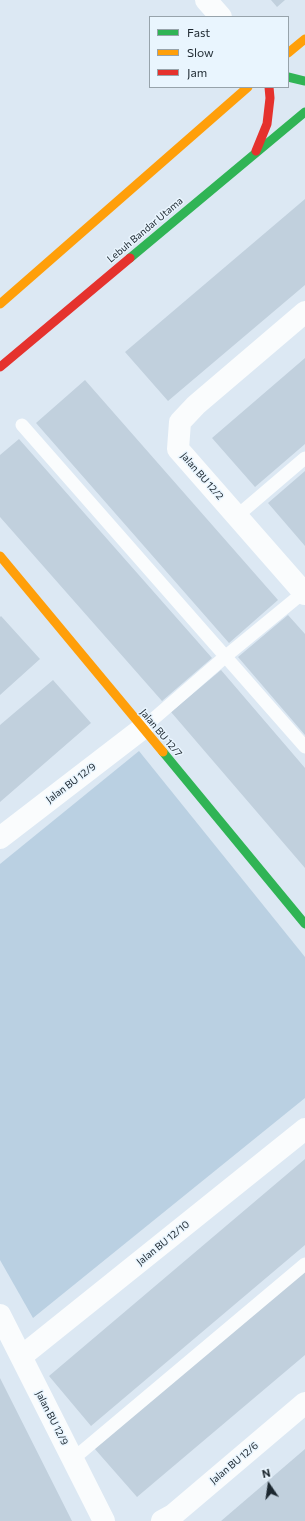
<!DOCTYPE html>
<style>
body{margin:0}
#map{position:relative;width:305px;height:1521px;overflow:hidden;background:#dce8f3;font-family:Commissioner,sans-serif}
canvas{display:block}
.legend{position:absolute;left:149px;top:16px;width:140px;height:72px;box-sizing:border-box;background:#e9f5fe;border:1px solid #97a3ab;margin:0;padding:5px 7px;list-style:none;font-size:12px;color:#1c272f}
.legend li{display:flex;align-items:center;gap:8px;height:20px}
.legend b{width:20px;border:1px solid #97a3ab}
.north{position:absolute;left:249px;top:1465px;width:40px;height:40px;-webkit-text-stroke:3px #e9f5fe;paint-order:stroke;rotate:347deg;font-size:11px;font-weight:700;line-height:16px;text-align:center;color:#1c272f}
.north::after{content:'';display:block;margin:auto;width:14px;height:18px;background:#1c272f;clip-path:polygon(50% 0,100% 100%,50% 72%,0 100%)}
</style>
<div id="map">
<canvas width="305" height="1521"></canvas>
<ul class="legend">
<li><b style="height:5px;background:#30b455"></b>Fast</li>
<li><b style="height:5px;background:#ff9f0a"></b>Slow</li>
<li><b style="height:5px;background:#e5322d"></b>Jam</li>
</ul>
<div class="north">N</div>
</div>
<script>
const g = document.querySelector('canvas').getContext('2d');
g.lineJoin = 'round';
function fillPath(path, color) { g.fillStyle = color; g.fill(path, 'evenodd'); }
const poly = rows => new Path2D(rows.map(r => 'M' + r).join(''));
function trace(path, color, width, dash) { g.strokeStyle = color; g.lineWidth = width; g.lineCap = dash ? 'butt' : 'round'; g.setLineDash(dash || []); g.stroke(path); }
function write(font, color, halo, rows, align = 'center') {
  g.font = font + ' Commissioner,sans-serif'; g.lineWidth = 3; g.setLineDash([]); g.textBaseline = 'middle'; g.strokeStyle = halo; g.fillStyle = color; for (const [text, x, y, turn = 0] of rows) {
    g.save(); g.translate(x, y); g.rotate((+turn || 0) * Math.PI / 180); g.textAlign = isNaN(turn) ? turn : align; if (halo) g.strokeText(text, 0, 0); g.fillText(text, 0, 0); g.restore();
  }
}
fillPath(poly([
 [139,751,305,957,305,1098,33,1318,0,1260,0,864]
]), '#bad0e2');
fillPath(poly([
 [271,0,285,0,277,7],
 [305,199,305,285,168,401,125,352],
 [305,358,305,444,255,487,212,438],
 [85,380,278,600,229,643,36,423],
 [19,439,212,658,162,701,0,517,0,455],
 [305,471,305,546,268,503],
 [288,615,305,634,305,735,238,657],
 [1,616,40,659,0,695,0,617],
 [221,670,305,768,305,868,171,712],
 [53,680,91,723,0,802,0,725],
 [305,1159,305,1245,91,1426,49,1376],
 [305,1269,305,1355,137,1497,94,1448],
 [0,1378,72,1521,0,1521],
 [305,1449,305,1521,221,1521]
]), '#c1d0dd');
trace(poly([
 [22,425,305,747],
 [237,516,305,458],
 [143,728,226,656,304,592],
 [73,1459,305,1264]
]), '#fafcfd', 13);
trace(poly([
 [206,0,221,17],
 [305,312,196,405,180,422,178,449,305,594],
 [0,838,143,728],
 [0,1315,104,1521],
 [22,1356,305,1129],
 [162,1521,173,1515,305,1403]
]), '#fafcfd', 22);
trace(poly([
 [288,77,305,81],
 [130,258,305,112],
 [163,752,305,924]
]), '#30b455', 9);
trace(poly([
 [288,53,305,39],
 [0,304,248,87],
 [0,556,163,752]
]), '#ff9f0a', 9);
trace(poly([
 [256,151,267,124,270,98,269,87],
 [0,367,130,258]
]), '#e5322d', 9);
write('10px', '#1c272f', '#e9f5fe', [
 ["Lebuh Bandar Utama",145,230,-40],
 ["Jalan BU 12/2",202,476,49],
 ["Jalan BU 12/7",161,733,50],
 ["Jalan BU 12/9",71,783,-37],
 ["Jalan BU 12/10",163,1243,-39],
 ["Jalan BU 12/9",52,1418,63],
 ["Jalan BU 12/6",234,1463,-40]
]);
</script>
